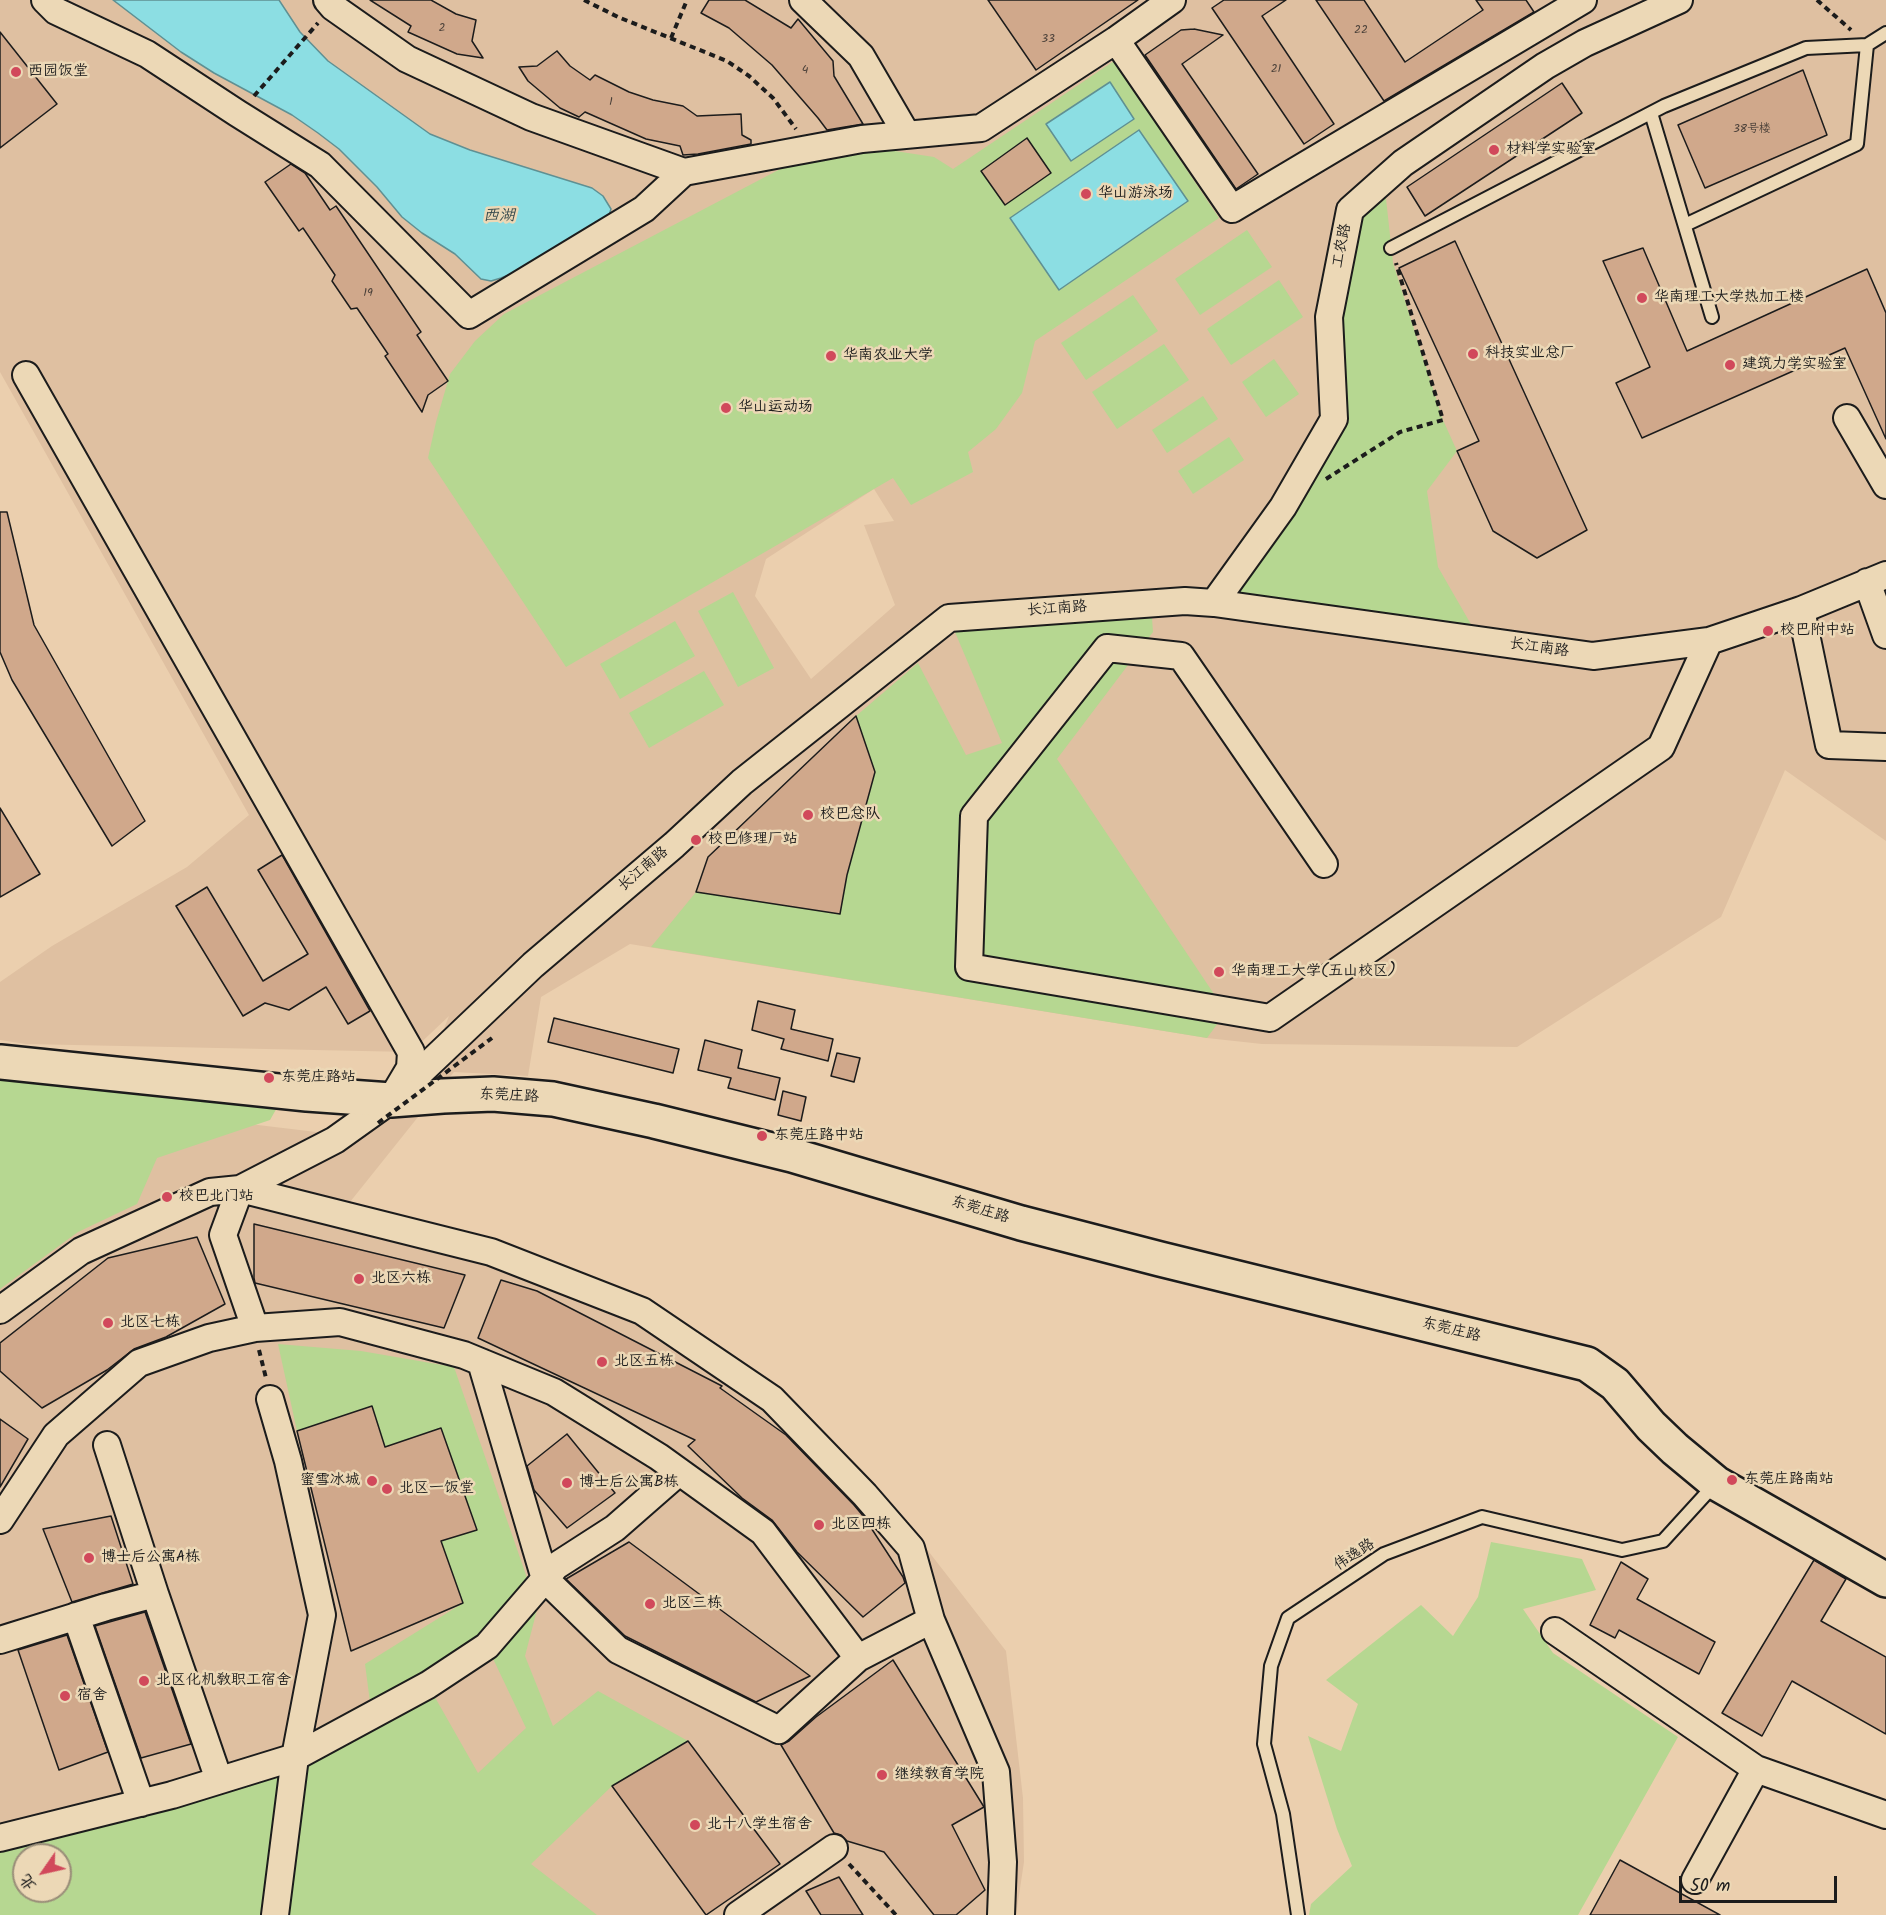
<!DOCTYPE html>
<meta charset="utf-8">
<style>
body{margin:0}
#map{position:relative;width:1886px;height:1915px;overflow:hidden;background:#ebcfae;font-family:Kalam,"LXGW WenKai TC",sans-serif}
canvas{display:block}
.north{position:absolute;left:12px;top:1843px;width:60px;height:60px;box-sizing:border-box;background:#ecd8b6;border:2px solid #998d78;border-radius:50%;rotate:236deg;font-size:16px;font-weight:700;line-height:24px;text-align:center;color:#1c1c1c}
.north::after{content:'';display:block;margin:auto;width:21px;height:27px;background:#d1495b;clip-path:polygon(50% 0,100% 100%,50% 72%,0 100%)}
.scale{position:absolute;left:1679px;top:1876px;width:158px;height:27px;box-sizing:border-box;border:3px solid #1c1c1c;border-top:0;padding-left:8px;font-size:18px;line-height:21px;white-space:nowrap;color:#1c1c1c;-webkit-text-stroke:4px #ecd8b6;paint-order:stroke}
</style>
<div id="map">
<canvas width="1886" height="1915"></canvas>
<div class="north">北</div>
<div class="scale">50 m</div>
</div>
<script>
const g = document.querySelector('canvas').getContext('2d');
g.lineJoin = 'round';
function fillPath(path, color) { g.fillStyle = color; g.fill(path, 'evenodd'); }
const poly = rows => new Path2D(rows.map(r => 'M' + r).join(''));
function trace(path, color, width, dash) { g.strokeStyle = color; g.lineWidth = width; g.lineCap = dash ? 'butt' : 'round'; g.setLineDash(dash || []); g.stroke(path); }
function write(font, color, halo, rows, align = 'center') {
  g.font = font + ' Kalam,"LXGW WenKai TC",sans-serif'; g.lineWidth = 5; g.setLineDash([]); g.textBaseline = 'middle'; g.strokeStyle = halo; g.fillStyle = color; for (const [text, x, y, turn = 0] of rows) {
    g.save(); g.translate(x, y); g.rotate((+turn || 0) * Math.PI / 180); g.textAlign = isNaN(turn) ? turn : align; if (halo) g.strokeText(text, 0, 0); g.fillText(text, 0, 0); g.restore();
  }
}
fillPath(poly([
 [0,0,1886,0,1886,841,1785,770,1721,917,1517,1047,1262,1044,1207,1038,630,944,541,997,528,1076,454,1072,346,1207,653,1306,922,1543,1006,1651,1023,1798,1024,1862,1016,1915,0,1915,0,1084,133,1110,358,1137,416,1099,449,1016,411,1052,26,1044,0,1040,0,982,52,946,187,867,249,815,0,372],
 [874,489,894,521,864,525,895,605,811,679,755,596,766,559],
 [24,1855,60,1855,60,1891,24,1891]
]), '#dfc0a1');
fillPath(poly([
 [1114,61,1219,218,1035,341,1022,393,996,429,968,452,973,472,911,505,893,478,566,667,428,458,436,422,450,374,475,341,504,314,786,166,831,153,882,149,934,157,953,169],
 [1384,180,1393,263,1443,420,1457,451,1427,491,1438,567,1480,640,1214,603,1333,419,1350,210],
 [1247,230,1272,267,1200,315,1175,279],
 [1279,280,1303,317,1231,365,1207,329],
 [1133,295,1158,331,1086,380,1061,343],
 [1164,344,1189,380,1117,429,1092,392],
 [1274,359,1299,394,1266,417,1242,382],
 [1203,396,1218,419,1167,453,1152,430],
 [1229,437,1244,460,1193,494,1178,471],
 [733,592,774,668,738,687,698,611],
 [1151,603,1153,632,1057,759,1226,1012,1207,1038,651,947,696,892,840,914,847,875,875,772,856,716,918,663,966,755,1002,743,949,618],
 [675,621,695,656,620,699,600,664],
 [704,671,724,705,649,748,629,713],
 [0,1070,286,1092,270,1120,157,1158,137,1204,78,1232,0,1289],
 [278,1344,361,1351,454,1367,527,1578,476,1640,370,1702,365,1664,463,1603,441,1541,477,1530,441,1428,385,1447,372,1406,297,1431],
 [1491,1542,1582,1559,1596,1590,1523,1609,1553,1653,1678,1737,1578,1915,1309,1915,1311,1904,1352,1866,1337,1829,1308,1736,1341,1751,1358,1704,1326,1680,1421,1605,1453,1636,1478,1597],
 [545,1579,525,1656,553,1726,598,1691,688,1741,612,1786,531,1864,597,1915,0,1915,0,1835,295,1757,428,1685,478,1773,526,1728,487,1646],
 [24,1855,60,1855,60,1891,24,1891]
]), '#b6d791');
const water = poly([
 [113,0,279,0,300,32,328,61,430,134,470,150,592,188,603,196,611,209,609,215,602,225,528,267,501,278,491,281,481,279,455,254,422,233,402,217,377,187,339,149,318,133,292,115,214,73,181,52,113,0],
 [1110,82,1134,119,1071,161,1046,124,1110,82],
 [1139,130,1188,201,1059,290,1010,218,1139,130]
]);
fillPath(water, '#8cdee3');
trace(water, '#5f9093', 1.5);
const building = poly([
 [370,0,431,0,456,14,476,20,472,41,483,58,457,54,408,32,411,26,370,0],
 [709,0,745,0,791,28,798,19,833,61,834,76,863,124,827,130,818,118,772,65,729,28,701,13,709,0],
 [988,0,1138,0,1036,70,988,0],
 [1224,0,1286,0,1262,16,1334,124,1304,144,1212,8,1224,0],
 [1316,0,1364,0,1405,62,1483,10,1476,0,1526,0,1534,12,1384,101,1316,0],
 [1194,29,1223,35,1182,64,1258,174,1236,189,1145,55,1181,30,1194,29],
 [0,32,57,104,0,148,0,32],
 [557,51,570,66,590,80,595,75,629,92,653,100,683,106,697,116,741,114,742,135,751,140,751,144,698,154,683,155,680,146,646,139,585,112,579,117,560,108,528,81,519,67,537,66,557,51],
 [1803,70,1827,135,1705,188,1678,125,1803,70],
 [1562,83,1582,113,1425,216,1407,187,1562,83],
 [1027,138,1051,173,1005,205,981,171,1027,138],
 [291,164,305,173,330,210,336,206,421,332,417,335,448,381,428,395,422,412,385,356,388,354,357,308,351,309,332,281,335,275,303,228,299,231,265,182,291,164],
 [1455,241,1587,530,1537,558,1493,531,1457,451,1479,441,1399,268,1455,241],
 [1643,248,1687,351,1867,269,1886,313,1886,439,1845,348,1642,438,1616,383,1650,367,1603,261,1643,248],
 [0,512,7,512,34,625,145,821,112,846,12,680,0,652,0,512],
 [856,716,875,772,847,875,840,914,696,892,708,857,856,716],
 [0,808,40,874,0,897,0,808],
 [282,855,370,1011,348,1024,326,987,289,1010,265,1003,243,1016,176,906,207,887,263,981,308,954,258,870,282,855],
 [758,1001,795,1010,791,1029,833,1039,828,1061,781,1049,784,1039,752,1030,758,1001],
 [554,1018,679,1049,673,1073,548,1042,554,1018],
 [705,1040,742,1050,738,1068,780,1078,775,1100,728,1088,731,1078,698,1070,705,1040],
 [837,1053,860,1058,854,1082,831,1076,837,1053],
 [783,1091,806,1097,801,1121,778,1115,783,1091],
 [254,1224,465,1275,444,1328,255,1283,254,1278,254,1224],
 [197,1237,225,1304,166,1337,134,1349,107,1370,42,1408,0,1371,0,1343,108,1258,197,1237],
 [501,1280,537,1291,722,1386,720,1388,786,1435,854,1505,864,1517,903,1577,905,1583,863,1617,797,1552,772,1520,742,1498,688,1446,695,1440,478,1338,501,1280],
 [372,1406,385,1447,441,1428,477,1530,441,1541,463,1603,351,1651,297,1431,372,1406],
 [0,1419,28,1439,0,1487,0,1419],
 [567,1434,615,1493,567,1528,534,1490,527,1466,567,1434],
 [111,1516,133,1584,72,1602,43,1529,111,1516],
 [629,1542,810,1676,756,1702,625,1636,566,1579,629,1542],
 [1814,1560,1846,1579,1821,1621,1886,1657,1886,1734,1792,1681,1762,1736,1722,1713,1814,1560],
 [1621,1562,1648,1579,1637,1599,1715,1642,1699,1674,1619,1630,1615,1638,1590,1625,1621,1562],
 [145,1612,191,1744,141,1758,95,1626,145,1612],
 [67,1635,108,1752,59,1770,18,1650,67,1635],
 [893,1660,984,1807,952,1825,985,1890,956,1915,934,1915,884,1852,847,1841,841,1835,834,1833,781,1745,789,1741,816,1717,893,1660],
 [688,1741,780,1864,706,1915,612,1786,688,1741],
 [1620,1860,1720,1915,1590,1915,1620,1860],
 [839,1877,863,1915,821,1915,806,1891,839,1877]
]);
fillPath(building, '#d0a88b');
trace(building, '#1c1c1c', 1.5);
const lane = poly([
 [1651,113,1712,317],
 [1685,225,1857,144,1867,45],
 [1391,248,1664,106,1806,48,1867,45,1886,33],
 [1298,1915,1283,1814,1264,1744,1271,1666,1288,1618,1384,1554,1482,1517,1622,1550,1663,1541,1715,1484]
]);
const street = poly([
 [45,0,56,11,147,54,237,113,320,165,469,315,644,209,684,172],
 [327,0,333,7,407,59,531,117,684,172,862,139,981,128,1116,40,1172,0],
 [803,0,861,56,907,135],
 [1116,40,1232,209,1583,0],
 [1847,418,1886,485],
 [1867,582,1886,635],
 [1214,603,1283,507,1334,419,1329,317,1350,210,1403,163,1545,66,1585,43,1679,0],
 [1801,610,1829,745,1886,747],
 [1324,864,1181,656,1107,648,974,816,969,967,1270,1018,1661,747,1709,641],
 [391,1100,533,965,674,845,742,782,949,618,1185,601,1214,603,1593,656,1709,641,1801,610,1886,575],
 [0,1310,81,1251,210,1192,240,1189,335,1140,391,1100,410,1068,411,1052,26,375],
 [255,1328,223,1235,240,1189,491,1252,642,1311,772,1399,865,1495,911,1548,931,1620,996,1772,1003,1862,1001,1915],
 [481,1362,545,1579,618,1650,779,1730,858,1658],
 [270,1399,288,1461,322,1615,295,1757,275,1915],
 [0,1520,56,1435,139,1363,209,1338,255,1328,340,1322,464,1355,554,1392,659,1457,763,1532,858,1658,931,1620],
 [155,1594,219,1780],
 [76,1616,141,1803],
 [1555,1631,1756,1769,1886,1815],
 [0,1640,106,1607,155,1594,107,1445],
 [0,1838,172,1795,295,1757,428,1685,487,1646,556,1566,615,1528,679,1472],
 [1695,1880,1756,1769],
 [738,1915,834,1848]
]);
const secondary = poly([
 [0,1062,307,1094,391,1100,443,1096,493,1094,553,1099,654,1121,792,1155,1021,1223,1160,1259,1587,1364,1615,1384,1651,1426,1675,1449,1716,1483,1886,1580]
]);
trace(lane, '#1c1c1c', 16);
trace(street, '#1c1c1c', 30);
trace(secondary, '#1c1c1c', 38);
trace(poly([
 [584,0,618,17,727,61,749,76,773,98,796,129],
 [1817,0,1851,30],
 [671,38,687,0],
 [254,96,318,23],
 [1326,479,1400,432,1443,420,1396,263],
 [259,1350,266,1378],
 [849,1864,896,1915]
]), '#1c1c1c', 4, [6, 4.5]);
trace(lane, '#ecd8b6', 12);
trace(street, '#ecd8b6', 26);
trace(secondary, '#ecd8b6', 33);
trace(poly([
 [378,1123,492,1038]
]), '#1c1c1c', 4, [6, 4.5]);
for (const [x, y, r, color] of [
 [16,72,6,"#d1495b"],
 [1494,150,6,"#d1495b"],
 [1086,194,6,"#d1495b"],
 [1642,298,6,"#d1495b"],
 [1473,354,6,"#d1495b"],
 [831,356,6,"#d1495b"],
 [1730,365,6,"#d1495b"],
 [726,408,6,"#d1495b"],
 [1768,631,6,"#d1495b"],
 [808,815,6,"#d1495b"],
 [696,840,6,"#d1495b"],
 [1219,972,6,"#d1495b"],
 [269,1078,6,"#d1495b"],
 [762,1136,6,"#d1495b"],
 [167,1197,6,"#d1495b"],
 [359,1279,6,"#d1495b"],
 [108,1323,6,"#d1495b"],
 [602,1362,6,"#d1495b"],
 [1732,1480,6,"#d1495b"],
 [372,1481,6,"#d1495b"],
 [567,1483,6,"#d1495b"],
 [387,1489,6,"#d1495b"],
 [819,1525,6,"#d1495b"],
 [89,1558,6,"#d1495b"],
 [650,1604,6,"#d1495b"],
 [144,1681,6,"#d1495b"],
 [65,1696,6,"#d1495b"],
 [882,1775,6,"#d1495b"],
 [695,1825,6,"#d1495b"]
]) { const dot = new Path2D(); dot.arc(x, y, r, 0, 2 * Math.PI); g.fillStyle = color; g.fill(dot); trace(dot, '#ecd8b6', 2); }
write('12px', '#493f38', null, [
 ["2",442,29],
 ["22",1361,31],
 ["33",1048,40],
 ["21",1276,70],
 ["4",805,71],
 ["1",611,103],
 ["38号楼",1752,130],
 ["19",368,294]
]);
write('15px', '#1c1c1c', '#ecd8b6', [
 ["西园饭堂",28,72],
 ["材料学实验室",1506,150],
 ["华山游泳场",1098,194],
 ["华南理工大学热加工楼",1654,298],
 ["科技实业总厂",1485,354],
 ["华南农业大学",843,356],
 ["建筑力学实验室",1742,365],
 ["华山运动场",738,408],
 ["校巴附中站",1780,631],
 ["校巴总队",820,815],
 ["校巴修理厂站",708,840],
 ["华南理工大学(五山校区)",1231,972],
 ["东莞庄路站",281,1078],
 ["东莞庄路中站",774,1136],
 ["校巴北门站",179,1197],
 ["北区六栋",371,1279],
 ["北区七栋",120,1323],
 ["北区五栋",614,1362],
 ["东莞庄路南站",1744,1480],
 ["蜜雪冰城",360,1481,"right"],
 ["博士后公寓B栋",579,1483],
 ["北区一饭堂",399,1489],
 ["北区四栋",831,1525],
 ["博士后公寓A栋",101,1558],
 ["北区三栋",662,1604],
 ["北区化机教职工宿舍",156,1681],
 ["宿舍",77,1696],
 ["继续教育学院",894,1775],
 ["北十八学生宿舍",707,1825]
], 'left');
write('15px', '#1c1c1c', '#ecd8b6', [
 ["工农路",1343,246,-79],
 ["长江南路",1057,610,-4],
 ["长江南路",1539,649,8],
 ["长江南路",644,870,-40],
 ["东莞庄路",509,1097,3],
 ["东莞庄路",980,1211,17],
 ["东莞庄路",1451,1331,14],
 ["伟逸路",1355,1556,-33]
]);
write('italic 16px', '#384c4e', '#ecd8b6', [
 ["西湖",499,217]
]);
</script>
